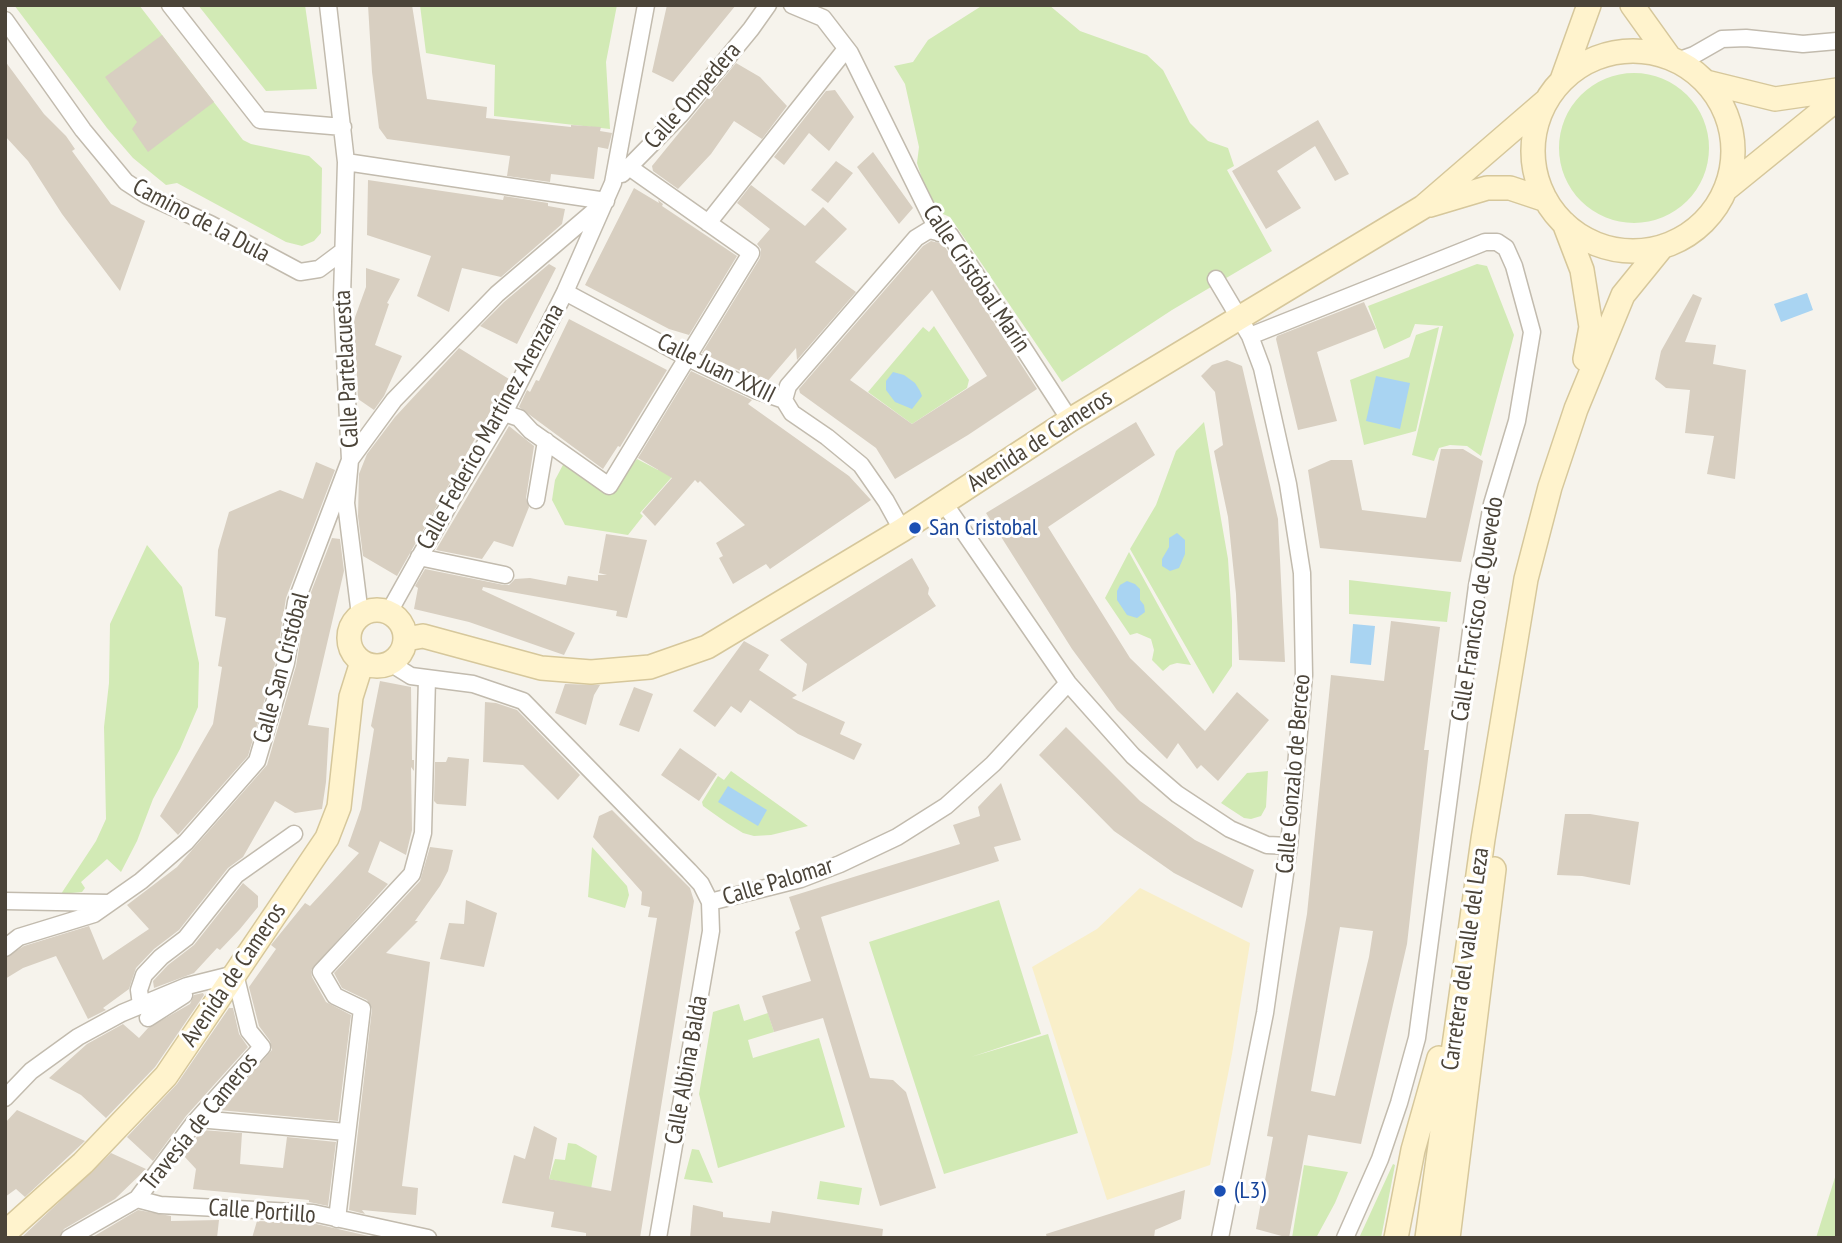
<!DOCTYPE html>
<meta charset="utf-8">
<style>
body{margin:0}
#map{position:relative;width:1842px;height:1243px;overflow:hidden;background:#f6f3ec;font-family:"PT Sans Narrow",sans-serif}
canvas{display:block}
.frame{position:absolute;inset:0;border:7px solid #4b4439;pointer-events:none}
</style>
<div id="map">
<canvas width="1842" height="1243"></canvas>
<div class="frame"></div>
</div>
<script>
const g = document.querySelector('canvas').getContext('2d');
g.lineJoin = 'round';
function fillPath(path, color) { g.fillStyle = color; g.fill(path, 'evenodd'); }
const poly = rows => new Path2D(rows.map(r => 'M' + r).join(''));
function trace(path, color, width, dash) { g.strokeStyle = color; g.lineWidth = width; g.lineCap = dash ? 'butt' : 'round'; g.setLineDash(dash || []); g.stroke(path); }
function write(font, color, halo, rows, align = 'center') {
  g.font = font + ' "PT Sans Narrow",sans-serif'; g.lineWidth = 6; g.setLineDash([]); g.textBaseline = 'middle'; g.strokeStyle = halo; g.fillStyle = color; for (const [text, x, y, turn = 0] of rows) {
    g.save(); g.translate(x, y); g.rotate((+turn || 0) * Math.PI / 180); g.textAlign = isNaN(turn) ? turn : align; if (halo) g.strokeText(text, 0, 0); g.fillText(text, 0, 0); g.restore();
  }
}
fillPath(poly([
 [14,5,139,5,243,140,251,144,309,156,322,168,321,233,314,241,302,246,286,242,177,183,166,185,133,158,107,128],
 [198,5,305,5,317,89,266,91],
 [420,5,617,5,606,62,610,129,494,116,495,65,426,53],
 [983,5,1049,5,1080,31,1147,55,1163,70,1190,123,1208,141,1228,148,1234,166,1227,170,1272,251,1172,310,1062,382,950,217,943,214,928,197,917,163,919,147,905,84,894,66,913,62,928,40],
 '1559 148a75 75 0 1 1 150 0a75 75 0 1 1-150 0Z',
 [1477,264,1487,266,1514,335,1481,456,1467,446,1450,445,1439,448,1434,461,1412,455,1443,326,1415,324,1410,337,1384,349,1368,306],
 [934,326,969,380,967,388,912,424,868,392,923,327,929,332],
 [1439,327,1416,431,1364,445,1350,380,1409,357,1416,335],
 [1204,422,1228,559,1232,621,1232,666,1213,694,1130,549,1156,505,1176,451],
 [637,459,658,470,664,461,679,469,640,513,643,516,628,535,565,525,552,500,555,480,565,461,611,492],
 [147,545,182,587,199,663,198,707,180,749,153,799,137,841,121,872,107,859,81,882,85,888,82,892,61,894,96,841,106,819,104,727,109,683,110,624],
 [1129,552,1191,665,1177,663,1170,665,1163,671,1152,660,1154,650,1151,639,1137,633,1130,635,1105,598],
 [1349,580,1451,592,1447,622,1349,614],
 [731,771,808,826,771,835,754,836,743,833,727,823,703,806,702,802,718,776,724,780],
 [1268,771,1266,807,1261,816,1251,819,1244,818,1221,803,1247,773],
 [592,847,627,886,629,895,625,908,588,897],
 [999,900,1041,1034,971,1057,1048,1034,1078,1133,944,1174,869,942],
 [739,1004,744,1021,768,1013,774,1032,748,1040,753,1058,819,1038,845,1127,718,1168,699,1094,713,1012],
 [568,1143,576,1144,597,1156,591,1189,549,1179,555,1159,565,1160],
 [692,1149,699,1150,713,1183,684,1179],
 [1393,1164,1395,1165,1381,1238,1359,1238],
 [1304,1165,1348,1172,1335,1203,1316,1238,1292,1238],
 [1837,1171,1837,1238,1816,1238],
 [820,1181,862,1188,859,1205,817,1199]
]), '#d2eab5');
fillPath(poly([
 [1140,888,1250,943,1232,1054,1210,1165,1107,1200,1032,967,1097,929]
]), '#f9efc9');
fillPath(poly([
 [1807,293,1813,310,1781,322,1774,304],
 [893,372,904,375,915,383,920,391,922,396,912,409,895,402,886,390,886,381],
 [1376,376,1410,383,1400,429,1366,421],
 [1177,533,1185,540,1185,554,1179,568,1170,571,1162,566,1162,559,1169,547,1169,538],
 [1127,581,1135,584,1140,589,1140,600,1144,605,1145,612,1137,618,1127,615,1117,600,1117,591,1120,585],
 [1353,624,1375,626,1371,665,1350,663],
 [728,786,767,810,758,826,718,802]
]), '#a9d4f2');
fillPath(poly([
 [368,5,412,5,427,99,487,107,486,118,571,127,571,125,601,127,600,131,612,133,608,149,598,147,594,179,551,174,550,182,507,176,510,156,387,139,379,128,372,72],
 [667,5,736,5,673,82,652,72],
 [162,35,214,102,148,152,132,129,137,122,105,77],
 [5,61,44,114,66,136,75,149,72,151,111,204,145,221,120,291,62,214,28,161,5,136],
 [736,63,760,77,787,106,762,139,734,121,711,154,678,189,653,171,652,166],
 [835,90,854,117,829,151,809,133,784,165,774,157,826,91],
 [1318,120,1349,174,1335,181,1315,146,1277,171,1301,208,1266,229,1232,171],
 [873,152,913,208,899,224,857,167],
 [836,161,853,173,828,203,811,190],
 [368,180,503,200,504,196,548,203,548,206,565,209,562,224,501,277,462,268,449,312,417,296,431,256,367,235],
 [751,185,805,226,823,207,847,229,815,262,856,292,797,360,796,348,766,383,702,353,760,258,761,249,757,244,770,229,737,203],
 [634,188,659,203,658,200,663,204,662,206,737,256,689,335,669,329,585,285],
 [931,241,943,244,1037,389,968,435,895,479,876,448,800,393,799,389,923,246],
 [932,290,987,376,912,424,850,380],
 [549,264,556,268,517,344,480,326,504,302],
 [366,268,400,279,387,303,389,304,375,345,402,356,384,396,374,410,358,399,354,320,366,287],
 [1693,294,1702,298,1685,342,1716,345,1713,364,1746,370,1735,479,1707,474,1714,436,1685,433,1690,390,1666,388,1655,379,1661,351],
 [1364,302,1376,329,1317,352,1337,421,1298,430,1276,339,1277,336],
 [569,319,667,370,620,447,618,446,603,469,519,407,527,390,530,392,536,380,539,381],
 [459,348,509,379,397,576,363,556,358,516,359,474,367,454,395,417],
 [1227,360,1242,366,1278,519,1285,662,1239,660,1236,594,1228,517,1214,451,1223,445,1215,392,1201,376,1212,365],
 [691,371,752,400,748,404,849,476,871,500,770,569,766,564,733,584,719,558,723,556,716,543,745,525,700,481,698,483,695,480,655,526,642,512,672,478,638,458],
 [1136,422,1155,455,1048,527,1130,658,1205,731,1237,692,1269,720,1218,781,1201,765,1197,769,1178,743,1167,759,1117,710,1072,649,986,513],
 [509,426,534,446,526,498,529,507,513,547,494,541,482,559,436,550],
 [1441,449,1463,449,1483,461,1461,562,1320,548,1308,470,1331,460,1352,460,1362,510,1426,518],
 [316,462,335,470,286,598,276,661,248,756,178,835,160,816,213,724,222,667,218,666,226,618,215,616,218,550,229,512,280,490,303,499],
 [606,534,647,540,627,618,616,616,617,611,483,587,482,590,575,633,564,655,469,622,414,609,418,588,415,586,425,569,504,585,509,585,515,579,530,578,566,585,568,576,598,581,598,575,607,575,599,573],
 [332,538,340,539,344,571,308,725,329,728,326,782,322,809,295,813,275,801,243,857,228,868,179,930,154,949,136,968,129,989,103,1008,106,1010,88,1019,56,956,23,968,5,979,5,958,24,946,89,926,103,960,149,929,127,905,177,867,267,765,296,666,306,605],
 [912,558,929,588,928,594,936,606,802,692,807,664,780,640],
 [1391,621,1440,627,1424,750,1429,750,1407,944,1361,1144,1308,1135,1289,1238,1256,1229,1273,1137,1267,1136,1307,914,1331,675,1384,681],
 [1340,927,1373,931,1369,957,1335,1096,1311,1091],
 [744,641,769,655,759,670,797,695,792,698,845,722,840,734,862,744,854,760,798,734,750,700,741,713,731,706,715,727,693,711],
 [380,681,411,687,412,760,414,760,414,771,411,767,412,830,406,855,380,841,368,872,388,884,311,970,312,977,326,1002,351,1015,338,1121,219,1110,272,1050,270,1041,259,1026,249,987,276,949,271,945,305,903,310,906,359,853,348,846,361,809,374,729,371,726],
 [565,684,600,685,594,695,586,725,555,713],
 [634,687,653,694,639,732,619,725],
 [485,702,496,703,517,710,580,775,558,800,523,765,483,762],
 [1066,727,1140,801,1195,840,1254,870,1242,908,1174,873,1114,831,1039,755],
 [680,748,717,774,699,801,661,775],
 [448,757,469,759,466,806,437,804,434,801,435,762,446,762],
 [1001,783,1021,840,994,847,999,861,821,917,870,1078,893,1080,906,1092,936,1188,880,1206,823,1018,774,1032,762,996,811,981,795,932,800,929,789,897,960,844,953,825,980,816,978,807],
 [612,810,690,888,694,901,640,1238,586,1238,586,1233,551,1227,554,1212,502,1203,514,1155,525,1159,534,1126,557,1138,549,1179,611,1191,657,918,648,917,650,907,641,905,642,892,593,837,599,816],
 [1565,814,1590,814,1639,822,1630,885,1582,876,1557,875],
 [430,847,453,850,448,871,440,886,415,921,418,921,386,953,430,962,402,1186,418,1188,416,1215,362,1210,365,1214,349,1210,372,1009,367,1000,342,988,334,973,420,881],
 [243,883,258,896,258,907,240,929,220,950,217,948,194,973,154,988,153,981,168,965,194,945],
 [466,900,497,913,484,967,440,959,449,923,464,924],
 [203,993,204,995,155,1067,106,1118,81,1095,49,1078,87,1044,123,1024,139,1038,148,1028,190,1004,194,995],
 [229,1008,233,1008,239,1034,248,1047,186,1116,153,1161,127,1137,177,1084],
 [17,1110,85,1141,25,1197,16,1189,5,1197,5,1123],
 [202,1130,242,1133,240,1164,283,1168,287,1137,336,1142,328,1206,309,1202,309,1200,193,1189,196,1169,183,1155],
 [111,1153,146,1169,115,1199,64,1229,59,1238,21,1238],
 [1185,1190,1181,1219,1155,1230,1154,1238,1047,1238,1046,1234],
 [693,1205,723,1212,723,1217,770,1223,772,1211,883,1229,882,1238,690,1238],
 [138,1210,171,1216,171,1221,219,1220,217,1238,91,1238],
 [257,1221,312,1223,377,1238,252,1238]
]), '#d8cfc1');
const minor = poly([
 [170,5,260,120,343,127],
 [328,5,346,162,342,296,350,460,346,503,360,615],
 [792,5,823,18,850,53,939,233],
 [5,20,83,130,126,182,146,195,210,224,300,272,319,269,343,251],
 [1677,61,1694,55,1722,39,1746,38,1803,44,1837,41],
 [346,162,606,201],
 [622,174,681,114,751,29,768,5],
 [708,223,846,49],
 [1216,279,1250,336,1262,368,1288,484,1302,573,1304,675,1289,846,1265,1013,1220,1238],
 [565,292,688,358,755,390,784,400,792,413,827,437,861,465,886,501,902,530],
 [1250,336,1485,242,1497,242,1506,248,1514,266,1532,332,1517,421,1492,504,1477,586,1417,1038,1399,1103,1380,1159,1345,1238],
 [784,400,788,386,916,238,929,230,950,235,1070,420],
 [504,413,519,418,531,431,609,486,751,253,629,167],
 [536,500,546,441],
 [944,503,1068,683,1133,756,1177,794,1230,829,1267,845,1289,846],
 [419,557,505,575],
 [389,612,451,501,504,413,565,292,613,183,646,5],
 [390,663,411,676,473,684,523,701,689,871,701,884,710,902,711,931,658,1238],
 [5,901,109,903],
 [710,902,801,879,840,864,897,837,946,806,993,764,1068,683],
 [5,948,19,937,94,914,141,881,186,842,257,761,286,663,296,602,350,460,394,400,497,294,606,201],
 [141,1005,139,990,144,975,161,957,186,938,236,875,294,834],
 [148,1018,184,995],
 [5,1098,31,1071,78,1037,122,1013,187,986,235,974,249,1031,262,1047,194,1123,137,1199,69,1238],
 [198,1119,346,1132],
 [137,1199,160,1205,313,1213,428,1238],
 [337,1219,362,1009,335,996,321,972,412,874,423,833,427,678]
]);
const secondary = poly([
 [1632,5,1670,58],
 '1533 151a100 100 0 1 1 200 0a100 100 0 1 1-200 0Z',
 [1562,80,1589,5],
 [1706,82,1775,99,1837,90],
 [1725,190,1837,99],
 [1430,205,1487,188,1510,188,1546,200],
 [1564,223,1582,270,1591,327,1585,359],
 '349 638a28 28 0 1 1 56 0a28 28 0 1 1-56 0Z',
 [406,639,423,636,541,668,591,672,650,667,707,647,902,530,1070,420,1423,207,1547,100],
 [5,1233,83,1163,166,1076,327,838,339,807,351,697,362,662],
 [1396,1238,1413,1150,1439,1058],
 [1427,1238,1483,839,1526,579,1550,487,1576,409,1623,295,1662,247],
 [1448,1238,1494,869]
]);
trace(minor, '#c2bbae', 19);
trace(secondary, '#d6c79b', 26);
trace(minor, '#fff', 16);
trace(secondary, '#fff3cd', 23);
for (const [x, y, r, color] of [
 [915,528,7,"#1a4fb4"],
 [1220,1191,7,"#1a4fb4"]
]) { const dot = new Path2D(); dot.arc(x, y, r, 0, 2 * Math.PI); g.fillStyle = color; g.fill(dot); trace(dot, '#fff', 2.5); }
write('24px', '#4b4439', '#fff', [
 ["Calle Ompedera",693,96,-49],
 ["Camino de la Dula",201,221,28],
 ["Calle Cristóbal Marín",976,279,56],
 ["Calle Partelacuesta",347,369,-93],
 ["Calle Juan XXIII",716,369,26],
 ["Calle Federico Martínez Arenzana",491,427,-61],
 ["Avenida de Cameros",1040,441,-33],
 ["Calle Francisco de Quevedo",1478,609,-81],
 ["Calle San Cristóbal",282,668,-75],
 ["Calle Gonzalo de Berceo",1294,774,-85],
 ["Calle Palomar",778,882,-17],
 ["Carretera del valle del Leza",1466,959,-82],
 ["Avenida de Cameros",234,975,-56],
 ["Calle Albina Balda",687,1070,-80],
 ["Travesía de Cameros",200,1122,-51],
 ["Calle Portillo",262,1212,4]
]);
write('24px', '#164399', '#fff', [
 ["San Cristobal",929,528],
 ["(L3)",1234,1191]
], 'left');
</script>
